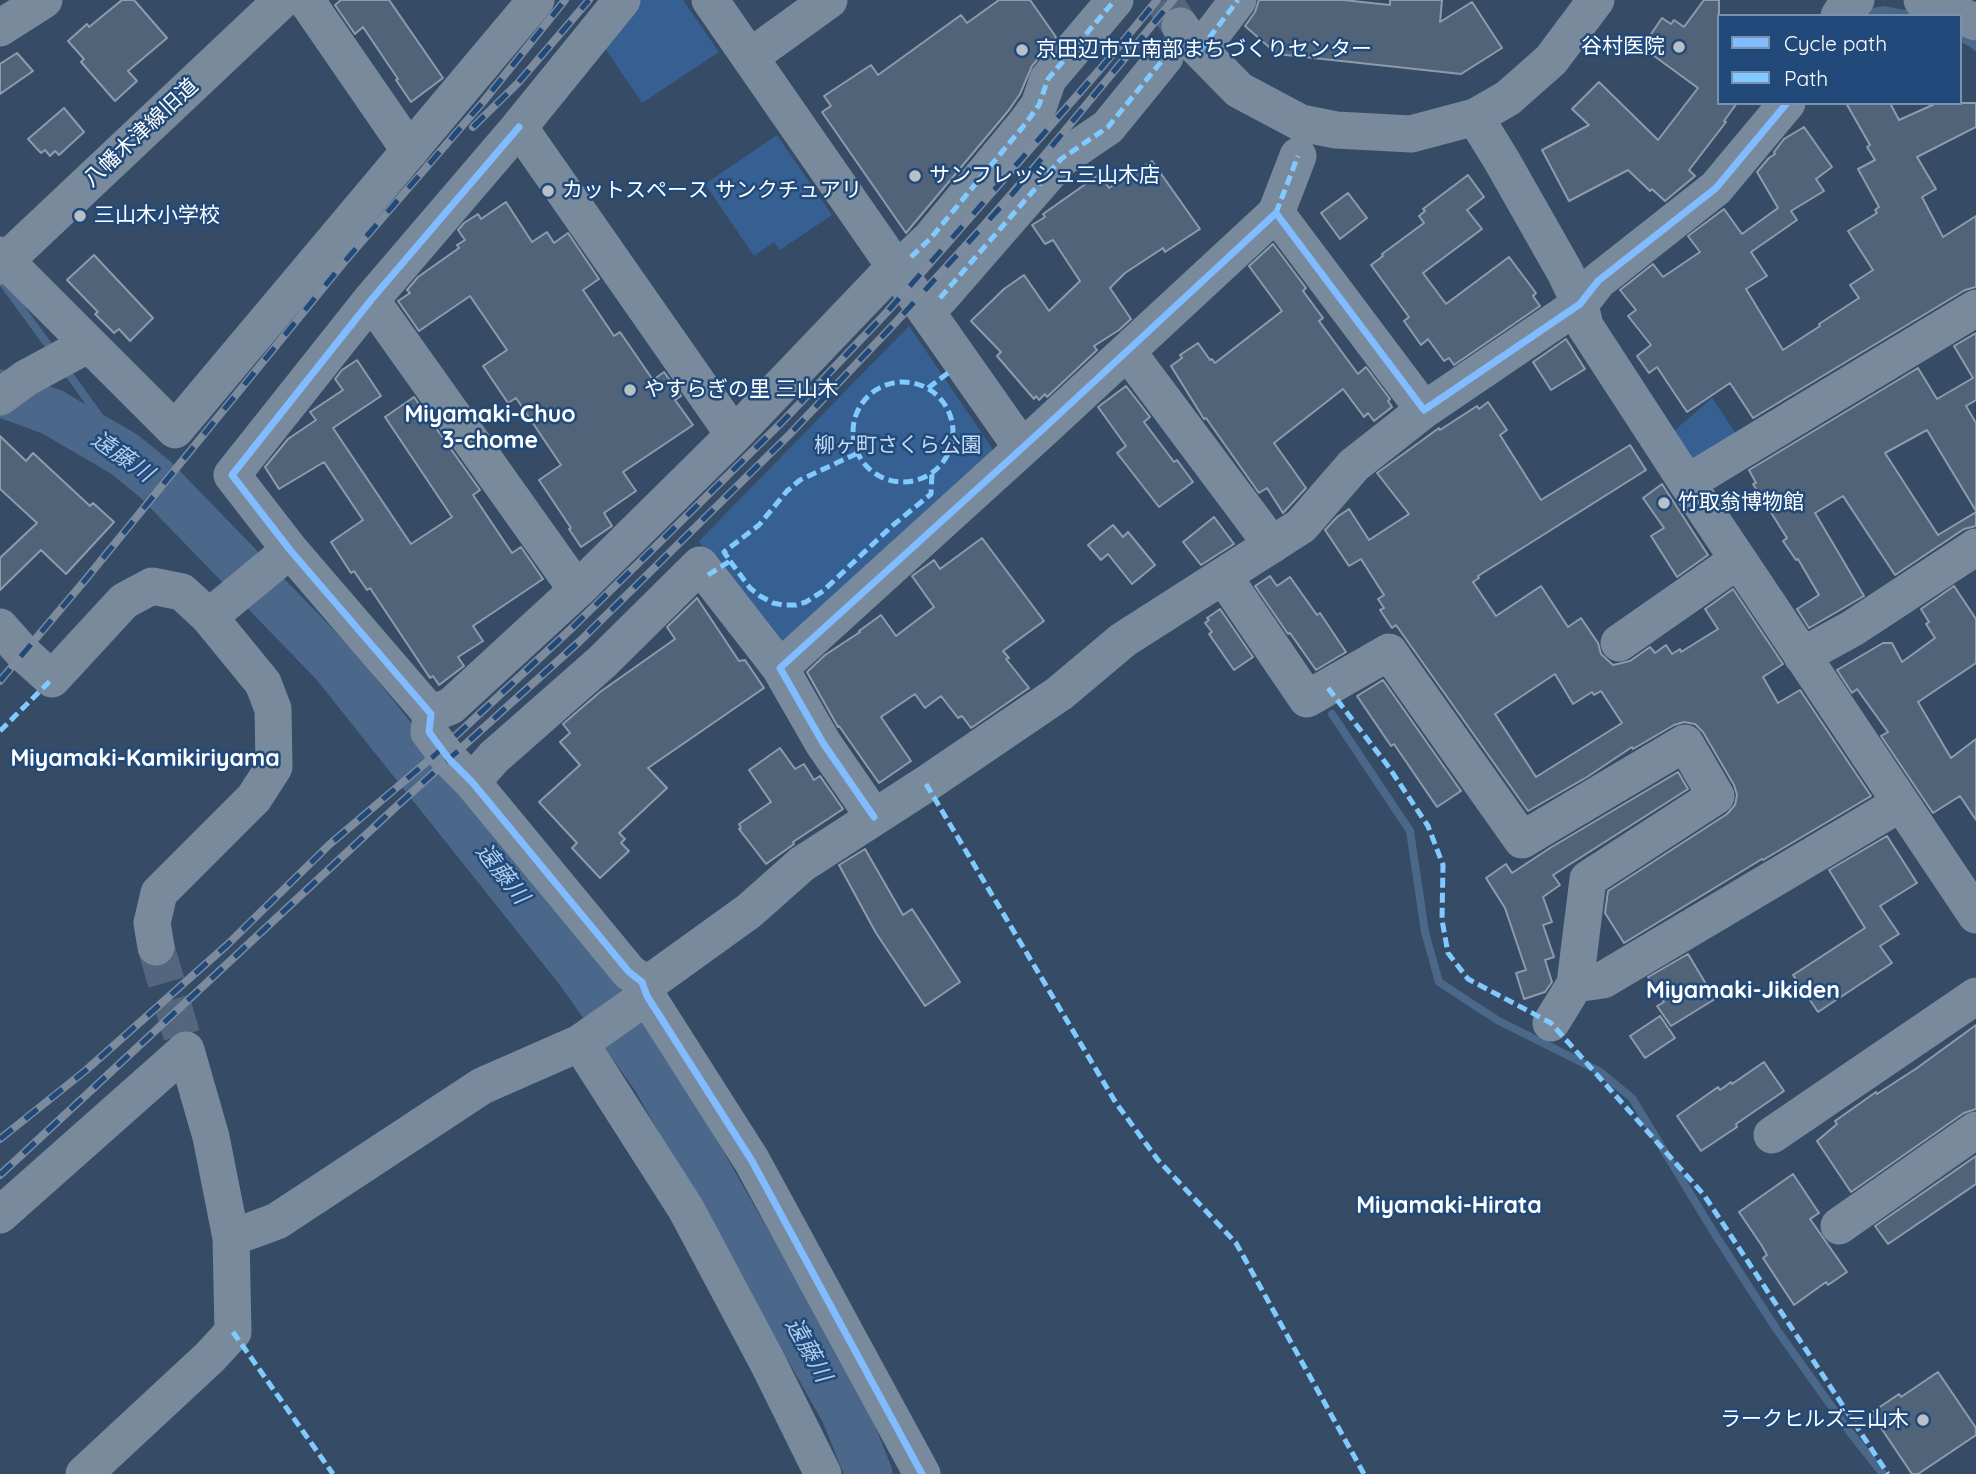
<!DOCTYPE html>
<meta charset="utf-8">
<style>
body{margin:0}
#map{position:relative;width:1976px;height:1474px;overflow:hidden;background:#354b66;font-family:Quicksand,sans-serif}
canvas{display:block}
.legend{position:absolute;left:1717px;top:14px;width:245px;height:91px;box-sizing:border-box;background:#214a7a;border:2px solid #7a92af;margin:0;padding:9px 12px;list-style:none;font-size:21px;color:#fff}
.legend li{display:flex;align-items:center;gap:14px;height:35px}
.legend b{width:35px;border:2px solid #7a92af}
</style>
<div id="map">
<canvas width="1976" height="1474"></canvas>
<ul class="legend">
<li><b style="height:9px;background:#80bcff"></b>Cycle path</li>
<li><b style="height:9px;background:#80caff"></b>Path</li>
</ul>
</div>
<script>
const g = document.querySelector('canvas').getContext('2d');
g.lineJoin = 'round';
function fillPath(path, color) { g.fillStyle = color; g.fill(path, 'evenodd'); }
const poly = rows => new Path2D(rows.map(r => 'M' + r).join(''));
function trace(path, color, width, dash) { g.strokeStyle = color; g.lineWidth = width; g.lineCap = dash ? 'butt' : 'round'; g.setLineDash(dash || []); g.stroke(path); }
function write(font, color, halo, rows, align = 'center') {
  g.font = font + ' Quicksand,"Noto Sans JP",sans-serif'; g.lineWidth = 5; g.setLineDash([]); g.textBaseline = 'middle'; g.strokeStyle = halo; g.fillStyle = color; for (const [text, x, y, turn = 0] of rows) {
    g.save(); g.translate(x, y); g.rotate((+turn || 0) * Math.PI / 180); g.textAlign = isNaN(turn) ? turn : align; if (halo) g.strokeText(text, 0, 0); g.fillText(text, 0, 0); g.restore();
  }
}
fillPath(poly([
 [637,0,683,0,719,52,642,103,601,42],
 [777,135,832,215,780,250,774,242,754,256,705,184],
 [909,326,992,448,990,464,789,651,770,649,699,541],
 [1712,398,1741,441,1690,472,1668,436]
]), '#356091');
trace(poly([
 [1863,15,1883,10,1915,16],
 [1960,37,1973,44,1976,47],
 [0,279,54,353],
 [63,366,130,459],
 [1332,714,1410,831,1425,932,1439,982,1497,1020,1599,1071,1632,1098,1716,1236,1777,1330,1849,1431,1883,1474]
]), '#4b688b', 8);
trace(poly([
 [0,393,52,412,124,454,156,480,335,665,578,970,655,1078,844,1412,869,1474]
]), '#4b688b', 47);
const building = poly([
 [122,0,134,0,167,38,128,71,137,81,115,101,81,62,84,59,68,41,87,24,89,27,122,0],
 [341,0,389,0,443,78,411,102,396,80,398,79,363,27,355,34,335,5,341,0],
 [999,0,1030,0,1056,37,1032,66,1020,94,1009,110,906,233,822,112,831,106,824,96,871,65,878,75,961,15,967,23,999,0],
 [1259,0,1343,0,1390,5,1390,0,1442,0,1440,22,1472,2,1502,48,1461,74,1277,54,1245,26,1255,12,1259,0],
 [1704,0,1719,0,1719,103,1737,103,1724,121,1726,122,1689,170,1695,176,1665,201,1652,189,1650,191,1628,170,1569,201,1542,150,1589,125,1572,109,1599,82,1658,140,1698,88,1650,53,1657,43,1649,37,1662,18,1671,24,1674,20,1684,27,1704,0],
 [17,53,33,71,0,94,0,64,17,53],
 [1846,103,1890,103,1899,120,1937,103,1976,103,1976,127,1917,157,1936,189,1922,197,1943,237,1976,216,1976,287,1965,290,1753,418,1730,383,1687,412,1657,367,1649,373,1637,356,1651,345,1628,316,1636,310,1620,290,1653,264,1663,277,1700,252,1688,236,1724,209,1742,234,1778,208,1757,172,1769,158,1775,154,1774,152,1784,139,1804,127,1832,167,1816,179,1824,191,1791,211,1797,220,1751,252,1767,276,1746,289,1783,350,1820,326,1819,324,1859,298,1850,285,1873,270,1848,231,1877,213,1875,210,1879,207,1858,169,1875,160,1867,147,1870,145,1846,103],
 [64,108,84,132,59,155,55,151,50,156,45,150,41,153,28,139,64,108],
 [1152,161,1200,229,1165,252,1163,248,1125,273,1110,288,1131,319,1119,330,1094,346,1097,350,1047,397,1045,394,1039,400,1036,396,1034,399,997,356,1001,352,971,321,1004,289,1024,275,1049,311,1080,281,1053,240,1045,244,1032,225,1045,217,1043,214,1100,174,1109,188,1152,161],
 [1468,175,1484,197,1467,210,1482,229,1423,273,1446,304,1509,257,1536,293,1533,296,1540,306,1454,365,1449,358,1444,361,1428,339,1421,345,1404,321,1409,317,1371,265,1383,256,1382,254,1424,223,1419,216,1425,211,1423,209,1468,175],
 [1348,193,1367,218,1340,239,1321,213,1348,193],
 [506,202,532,242,547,232,554,243,568,233,599,279,583,290,614,336,620,332,653,380,664,372,681,396,675,400,693,425,623,472,636,491,604,513,612,526,581,547,569,529,571,528,539,480,561,465,516,398,508,403,483,366,507,350,470,296,419,331,398,301,410,293,407,290,418,277,459,248,457,245,465,240,458,230,464,223,478,214,481,219,506,202],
 [1273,244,1306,288,1303,291,1323,318,1319,321,1358,374,1366,367,1390,399,1388,401,1392,407,1374,421,1368,413,1364,417,1343,389,1274,443,1306,488,1283,513,1267,488,1259,493,1206,418,1204,419,1171,366,1182,358,1180,355,1198,343,1210,360,1212,359,1215,363,1282,311,1249,266,1273,244],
 [94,255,153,318,130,341,119,329,114,333,95,314,98,312,67,280,94,255],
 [1976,333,1976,400,1966,406,1976,423,1976,511,1927,430,1885,453,1938,535,1976,512,1976,526,1964,529,1895,575,1843,496,1815,513,1864,596,1809,628,1797,609,1819,595,1798,559,1796,560,1783,541,1787,538,1753,484,1756,483,1749,470,1918,368,1937,399,1973,378,1954,346,1976,333],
 [1566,339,1585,369,1551,390,1533,362,1566,339],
 [357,360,381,396,333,428,411,544,452,517,385,417,414,397,480,490,473,495,512,553,521,547,543,579,473,626,483,641,458,657,464,666,439,685,433,676,430,678,370,588,367,590,354,571,351,573,331,542,363,520,324,462,279,489,265,467,288,439,316,420,310,412,343,390,335,379,342,370,357,360],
 [1126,386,1150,417,1144,422,1174,462,1177,460,1193,482,1159,507,1117,453,1126,446,1098,407,1126,386],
 [1488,402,1507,430,1500,435,1541,500,1630,445,1646,470,1478,576,1479,578,1473,582,1496,616,1541,586,1568,627,1581,618,1598,643,1601,654,1613,665,1630,661,1650,647,1655,653,1666,645,1672,654,1680,649,1681,652,1718,629,1705,609,1733,589,1783,664,1763,677,1778,703,1800,690,1871,796,1763,860,1762,859,1624,943,1605,913,1608,891,1727,814,1735,805,1737,795,1734,785,1703,732,1695,724,1684,722,1674,725,1633,749,1632,747,1587,777,1528,811,1396,625,1392,628,1380,610,1384,608,1378,599,1384,595,1361,559,1349,566,1325,530,1337,517,1349,509,1369,540,1409,514,1377,473,1439,428,1440,430,1477,406,1479,409,1488,402],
 [1555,674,1573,704,1592,692,1594,695,1601,691,1622,723,1536,777,1495,714,1555,674],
 [0,436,26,461,33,453,90,506,93,503,114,522,66,574,41,550,0,590,0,558,37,523,0,489,0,436],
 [1662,484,1708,555,1677,577,1651,536,1664,528,1643,498,1662,484],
 [1214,517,1234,544,1201,565,1183,542,1214,517],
 [1113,525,1123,537,1128,532,1155,565,1132,584,1108,554,1101,560,1088,545,1113,525],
 [982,538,1044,621,1003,651,1009,658,1006,659,1029,688,971,728,962,716,958,718,941,696,925,708,915,694,881,717,911,761,879,783,839,726,838,727,807,672,825,655,860,632,859,631,881,615,896,636,934,607,912,576,934,560,940,569,982,538],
 [1270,576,1277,586,1290,577,1317,615,1320,613,1346,652,1316,670,1290,633,1288,634,1255,586,1270,576],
 [1954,586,1976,619,1976,663,1918,702,1951,758,1976,739,1976,820,1960,796,1933,813,1881,736,1888,732,1857,689,1852,693,1837,670,1883,643,1892,643,1902,662,1935,638,1926,624,1929,622,1921,609,1954,586],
 [697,598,739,661,745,660,764,688,648,768,667,788,619,833,625,839,621,843,629,851,600,878,572,848,577,843,539,802,580,765,560,742,570,733,563,724,600,692,675,639,667,627,697,598],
 [1220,609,1253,657,1234,670,1209,634,1212,632,1205,623,1209,620,1207,618,1220,609],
 [1383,680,1461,791,1437,807,1394,744,1391,746,1357,696,1383,680],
 [780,748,795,769,804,764,814,780,820,776,843,809,793,842,794,844,766,864,739,829,741,828,739,824,771,802,749,770,780,748],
 [1678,772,1688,789,1553,875,1560,885,1543,897,1552,922,1543,925,1554,957,1545,960,1552,982,1545,992,1524,999,1516,973,1526,970,1505,908,1486,878,1506,864,1512,873,1550,848,1678,772],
 [1887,836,1917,883,1880,906,1899,934,1880,946,1892,963,1818,1012,1793,975,1865,928,1829,870,1887,836],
 [865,849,903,915,912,909,960,982,925,1006,876,933,839,865,865,849],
 [1688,954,1715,999,1671,1026,1657,1006,1664,1002,1648,977,1688,954],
 [1660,1016,1675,1038,1645,1058,1630,1036,1660,1016],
 [1976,1025,1976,1109,1964,1113,1851,1192,1817,1141,1837,1124,1835,1121,1876,1092,1877,1094,1917,1068,1976,1025],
 [1764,1062,1784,1091,1736,1124,1737,1127,1701,1151,1677,1116,1718,1087,1720,1090,1731,1082,1732,1084,1764,1062],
 [1976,1156,1976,1184,1888,1244,1875,1226,1976,1156],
 [1793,1174,1819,1213,1810,1219,1847,1272,1828,1285,1826,1282,1794,1305,1763,1258,1767,1255,1762,1246,1739,1212,1793,1174],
 [1938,1372,1976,1428,1976,1435,1918,1474,1912,1474,1871,1413,1899,1394,1901,1397,1938,1372]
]);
fillPath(building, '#506378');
trace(building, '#8d9bac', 2);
trace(poly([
 [1163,0,1180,26],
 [156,947,186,1050]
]), '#53667d', 37, [37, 18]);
trace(poly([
 [306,0,410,151],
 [710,0,902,277,1022,448],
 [1922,0,1976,22],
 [1839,16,1846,5,1856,0],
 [1180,26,1189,39,1239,90,1301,123,1336,130,1411,134,1475,117,1508,98,1551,60,1596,0],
 [0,28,44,0],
 [1200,50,1238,0],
 [750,57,829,0],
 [1475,117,1502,161,1565,272,1580,304,1585,326,1687,483,1976,915],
 [519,127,371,300,232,475,290,550,431,714,429,732,449,759,472,782,629,972,642,982,647,996,752,1161,922,1474],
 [1276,213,1424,410,1580,304,1598,281,1716,188,1787,103],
 [0,255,175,430,536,0],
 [911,257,930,239,1026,123,1039,105,1048,79,1115,0],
 [0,266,282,0],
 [940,298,1061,159,1108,127,1165,57],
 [371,300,577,590],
 [1127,351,1272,545],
 [0,397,26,378,89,344],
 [734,435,884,278,896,269],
 [1687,483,1976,308],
 [1224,577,1307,699,1389,652,1522,840,1685,743,1716,796,1588,879,1575,984,1551,1023],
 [0,627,24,654,52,679,124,601,152,586,182,592,209,617],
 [1619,643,1738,560],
 [1802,656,1853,628,1976,547],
 [431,714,451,706,577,590,734,435,519,127,622,0],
 [472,782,494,757,602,662,700,565,780,668],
 [874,817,823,743,780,668,1042,430,1276,213,1298,156],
 [156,947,152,923,159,893,254,798,274,767,273,709,263,683,209,617,290,550],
 [642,982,656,978,749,911,802,864,926,784,1060,693,1123,640,1301,526,1354,465,1424,410],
 [1575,984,1603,980,1901,803],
 [580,1043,686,1209,768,1363,823,1474],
 [1772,1135,1976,996],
 [0,1215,186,1050,211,1137,231,1238,233,1332,210,1357,84,1474],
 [1839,1226,1976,1130],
 [231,1238,277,1221,482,1086,580,1043,647,996]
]), '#798a9d', 37);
const rail = poly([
 [473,127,518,83,589,0],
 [0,681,86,579,345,261,483,102,565,0],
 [0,1139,85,1071,227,945,330,844,435,755,573,627,658,544,782,422,888,311,1102,67,1157,0],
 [0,1175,399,804,580,641,790,434,896,322,1009,198,1173,0]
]);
trace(rail, '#7c8b9d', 8);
trace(rail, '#214a7a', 5, [16]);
trace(poly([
 [1200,50,1238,0],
 [1276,213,1298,156],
 [911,257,930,239,1026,123,1039,105,1048,79,1115,0],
 [940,298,1061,159,1108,127,1165,57],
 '853 432a50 50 0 1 1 100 0a50 50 0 1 1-100 0Z',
 [928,388,948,373],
 [730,561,750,588,760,596,773,603,783,605,796,605,806,602,823,591,892,526,931,494,932,473],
 [708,575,730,561,724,552,759,525,787,491,800,480,858,453],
 [1328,688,1388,766,1428,826,1443,865,1442,920,1448,953,1468,979,1551,1023,1704,1195,1888,1474],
 [0,731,52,679],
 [926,784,1116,1103,1158,1160,1236,1243,1364,1474],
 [233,1332,333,1474]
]), '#80caff', 5, [10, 5]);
trace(poly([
 [519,127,371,300,232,475,290,550,431,714,429,732,449,759,472,782,629,972,642,982,647,996,752,1161,922,1474],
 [874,817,823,743,780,668,1042,430,1276,213,1424,410,1580,304,1598,281,1716,188,1787,103]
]), '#80bcff', 7);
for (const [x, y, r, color] of [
 [1679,47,7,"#b8c0c9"],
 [1022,50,7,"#b8c0c9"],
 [915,176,7,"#b8c0c9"],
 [548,191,7,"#b8c0c9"],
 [80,216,7,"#b8c0c9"],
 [630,390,7,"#b8c0c9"],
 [1664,503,7,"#b8c0c9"],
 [1923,1420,7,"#b8c0c9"]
]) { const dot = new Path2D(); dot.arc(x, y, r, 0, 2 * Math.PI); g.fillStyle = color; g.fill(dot); trace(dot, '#214a7a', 2.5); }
write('21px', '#fff', '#214a7a', [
 ["谷村医院",1665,47,"right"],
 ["京田辺市立南部まちづくりセンター",1036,50],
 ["サンフレッシュ三山木店",929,176],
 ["カットスペース サンクチュアリ",562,191],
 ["三山木小学校",94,216],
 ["やすらぎの里 三山木",644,390],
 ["竹取翁博物館",1678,503],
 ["ラークヒルズ三山木",1909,1420,"right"]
], 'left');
write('21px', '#fff', '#214a7a', [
 ["八幡木津線旧道",141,133,-43]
]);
write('21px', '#c6dcf4', '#214a7a', [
 ["柳ヶ町さくら公園",898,446]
]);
write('bold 23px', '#fff', '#214a7a', [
 ["Miyamaki-Chuo",490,415],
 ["3-chome",490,441],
 ["Miyamaki-Kamikiriyama",145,759],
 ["Miyamaki-Jikiden",1743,991],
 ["Miyamaki-Hirata",1449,1206]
]);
write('italic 23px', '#aecced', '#214a7a', [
 ["遠藤川",122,457,35],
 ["遠藤川",502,874,52],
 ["遠藤川",808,1350,61]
]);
</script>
